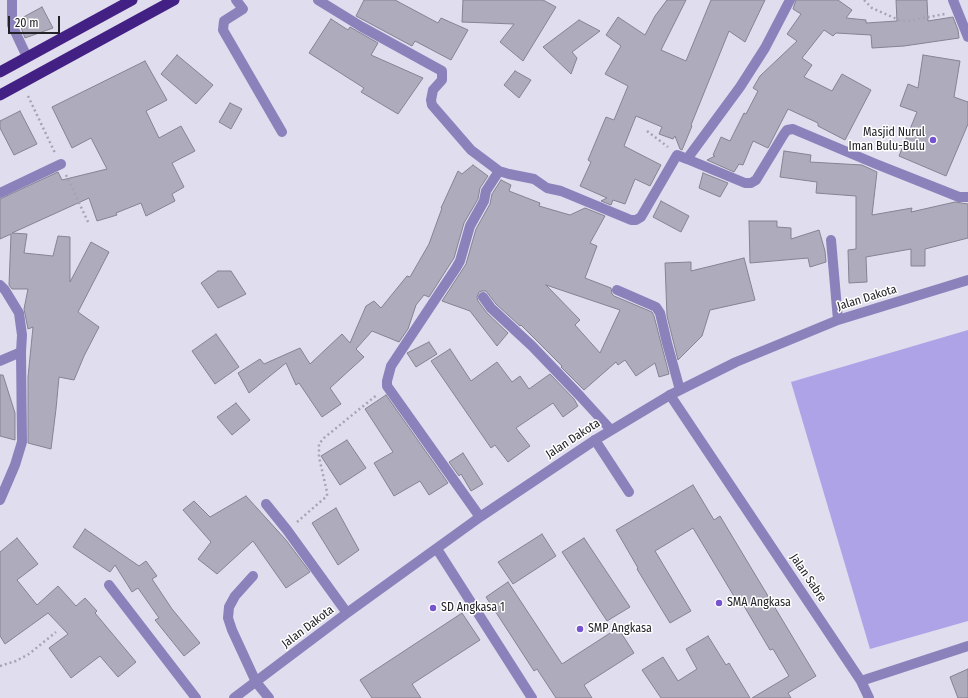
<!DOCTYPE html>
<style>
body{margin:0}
#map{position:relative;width:968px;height:698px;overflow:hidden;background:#e0ddee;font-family:"Fira Sans Condensed",sans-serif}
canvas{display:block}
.scale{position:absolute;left:8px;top:16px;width:52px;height:18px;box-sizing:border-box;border:2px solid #232228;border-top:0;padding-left:5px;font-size:12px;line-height:14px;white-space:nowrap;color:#232228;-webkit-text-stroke:3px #fff;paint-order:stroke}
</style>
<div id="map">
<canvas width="968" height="698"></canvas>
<div class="scale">20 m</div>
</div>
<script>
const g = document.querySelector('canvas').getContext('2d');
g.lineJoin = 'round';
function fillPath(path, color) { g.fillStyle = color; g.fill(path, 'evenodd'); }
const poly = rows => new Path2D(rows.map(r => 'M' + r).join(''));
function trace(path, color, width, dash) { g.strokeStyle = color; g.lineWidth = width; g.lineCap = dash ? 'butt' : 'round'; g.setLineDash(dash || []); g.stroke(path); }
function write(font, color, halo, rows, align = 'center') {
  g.font = font + ' "Fira Sans Condensed",sans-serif'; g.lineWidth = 3; g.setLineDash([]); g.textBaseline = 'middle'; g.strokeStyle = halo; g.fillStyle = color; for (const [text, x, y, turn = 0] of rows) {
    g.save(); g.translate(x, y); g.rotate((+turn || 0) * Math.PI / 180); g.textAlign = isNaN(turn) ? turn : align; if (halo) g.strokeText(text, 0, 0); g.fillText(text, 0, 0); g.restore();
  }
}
fillPath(poly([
 [968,330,968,621,870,649,791,382]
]), '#afa3e7');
const building = poly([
 [364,0,395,0,438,23,441,18,468,30,451,60,415,41,412,46,356,16,364,0],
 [463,0,543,0,556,7,523,61,500,42,514,24,462,22,463,0],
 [667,0,686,0,661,50,686,61,711,0,765,0,745,42,729,31,691,125,692,126,682,150,680,149,675,136,673,139,659,134,662,127,636,116,624,146,661,165,650,186,635,179,625,204,613,200,611,205,601,201,607,198,580,186,591,162,588,160,606,117,614,120,628,86,605,74,621,46,606,35,618,17,645,35,655,16,667,0],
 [796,0,838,0,852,10,846,18,866,20,866,23,897,21,896,0,927,0,928,21,953,17,958,30,959,38,904,46,872,48,871,35,836,33,833,36,824,30,802,58,812,65,804,77,832,91,842,74,871,90,845,140,818,126,818,123,788,109,768,148,753,141,743,165,739,164,734,172,707,160,715,156,713,155,721,137,730,141,744,113,746,114,758,91,753,88,760,76,797,41,787,34,801,14,793,9,796,0],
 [42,7,53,28,25,38,18,20,42,7],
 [331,19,348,30,350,27,378,43,371,55,423,78,398,114,361,92,364,88,309,53,331,19],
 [579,20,600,31,572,52,577,58,571,74,543,47,579,20],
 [177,55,213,85,196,104,161,74,177,55],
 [923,55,960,61,954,97,968,102,968,124,946,176,899,156,917,112,900,106,908,84,918,88,923,55],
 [145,61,167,100,146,111,159,138,181,126,195,151,172,163,184,187,172,194,175,201,146,216,141,203,116,213,117,215,97,221,89,198,12,233,27,234,24,253,53,256,58,236,70,237,70,282,91,242,109,252,78,312,99,327,84,356,74,380,59,377,56,409,51,449,28,443,28,377,33,327,28,329,24,309,28,289,12,289,9,285,11,234,0,239,0,199,58,172,62,180,107,169,91,138,72,148,52,107,145,61],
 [515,71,531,80,519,98,504,85,515,71],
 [230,103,242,109,231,129,219,122,230,103],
 [20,111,37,144,14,155,0,128,0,121,20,111],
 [784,151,811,155,810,162,862,165,877,172,872,215,912,208,911,212,955,202,968,204,968,238,925,249,925,266,911,266,911,249,866,257,867,282,849,283,848,250,856,249,856,196,816,193,817,182,780,177,784,151],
 [473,165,488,176,480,188,478,199,464,223,454,258,429,297,424,295,416,305,408,329,399,342,372,331,356,349,364,357,330,388,341,404,322,417,299,383,296,385,286,363,249,393,238,373,260,359,264,364,300,348,310,364,342,334,350,343,366,306,374,301,381,308,407,276,410,277,429,244,442,208,441,208,458,171,462,174,473,165],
 [703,173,728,183,720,197,699,188,703,173],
 [501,180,511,185,509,191,540,203,539,206,570,215,585,208,605,216,590,243,597,246,585,278,611,288,612,294,614,296,652,312,654,316,669,374,659,377,655,363,636,376,625,360,618,365,616,362,584,390,561,367,562,366,521,325,520,326,496,304,486,291,482,291,479,292,477,297,478,301,487,313,508,333,497,346,470,311,442,301,466,264,476,229,490,204,492,194,501,180],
 [546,285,620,310,600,353,575,325,580,320,546,285],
 [661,201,689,216,681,232,653,217,661,201],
 [749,221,777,221,777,227,791,228,791,239,819,230,825,251,826,262,810,267,808,258,750,263,749,221],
 [744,258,755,300,710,310,702,336,678,360,667,316,665,263,691,262,691,271,744,258],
 [218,271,231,271,246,294,218,308,201,283,218,271],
 [216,334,239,367,215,384,192,351,216,334],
 [429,342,437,354,416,367,407,353,429,342],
 [450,349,471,381,497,362,512,382,520,376,529,389,550,374,574,399,578,406,563,417,553,403,516,428,530,446,508,462,495,445,491,448,431,361,450,349],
 [0,375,3,375,15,413,15,440,0,436,0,375],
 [386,395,448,483,429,495,420,481,394,496,374,463,393,452,365,409,386,395],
 [236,403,250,420,232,435,217,417,236,403],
 [347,440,366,468,340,485,321,456,347,440],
 [463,453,483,484,471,491,461,474,459,476,449,462,463,453],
 [693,485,714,520,720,516,816,676,788,693,791,698,752,698,789,676,773,649,770,650,744,606,741,608,693,528,655,551,691,611,670,623,637,569,638,568,616,530,693,485],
 [246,496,286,540,310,572,286,588,253,541,217,574,198,559,211,542,183,510,194,501,210,517,246,496],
 [336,508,359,550,338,565,312,523,336,508],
 [85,529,139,566,146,561,157,576,152,579,172,609,200,643,184,656,155,620,159,618,138,588,132,592,115,565,110,572,73,547,85,529],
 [542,534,556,556,513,584,498,562,542,534],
 [17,538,38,564,17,580,37,605,58,586,76,606,85,598,97,611,95,613,136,662,118,677,100,656,71,678,49,648,68,634,48,613,5,644,0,636,0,552,17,538],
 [584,538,630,607,607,621,562,552,584,538],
 [508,582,562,664,618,628,634,653,584,685,592,698,556,698,537,669,534,671,486,597,508,582],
 [462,613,480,640,412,684,421,698,372,698,360,680,462,613],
 [708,636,726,665,729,663,750,698,661,698,642,670,663,657,678,681,697,669,686,649,708,636],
 [968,669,968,698,958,698,950,677,968,669]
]);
fillPath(building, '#aeacbc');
trace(building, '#858392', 1);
trace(poly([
 [864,0,872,8,899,20,907,21,945,14],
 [28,96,55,153],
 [647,131,668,147],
 [66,175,89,224],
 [297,522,327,496,327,492,319,457,319,444,324,438,378,394],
 [0,666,16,661,29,654,56,632]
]), '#a7a4b2', 2.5, [2, 3]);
trace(poly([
 [236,0,243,9,224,21,223,30,282,132],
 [670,395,861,681,869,698],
 [595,440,629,492],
 [437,549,532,698],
 [253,576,235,596,229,607,228,618,232,630,256,682,269,698],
 [861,681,968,646]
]), '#8c82bb', 10);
trace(poly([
 [12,0,12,25,27,57],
 [318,0,362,27,442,71,442,80,433,90,431,100,432,105,471,150,499,171,509,174,534,179,547,188,561,191,631,220,636,220,641,217,677,155,687,159,740,87,765,48,790,0],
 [953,0,968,37],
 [687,159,745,183,751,183,756,180,784,134,787,130,793,129,876,164,959,197,968,197],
 [0,193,61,164],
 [831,240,838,320],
 [0,285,5,290,19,313,22,335,21,352,22,442,15,465,0,500],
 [617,290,656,307,660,313,667,343,680,390],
 [483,297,491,308,532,346,580,396,611,430],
 [0,361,21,352],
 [266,504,287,530,347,613],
 [480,517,387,386,387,381,391,366,456,268,460,261,470,226,484,201,486,191,499,171],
 [109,585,196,698],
 [234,698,347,613,480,517,595,440,670,395,736,362,838,320,968,280]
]), '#8c82bb', 10);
trace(poly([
 [0,72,132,0],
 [0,95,174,0]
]), '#422084', 11);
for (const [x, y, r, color] of [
 [933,140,4,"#7654ce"],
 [719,603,4,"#7654ce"],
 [433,608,4,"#7654ce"],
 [580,629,4,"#7654ce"]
]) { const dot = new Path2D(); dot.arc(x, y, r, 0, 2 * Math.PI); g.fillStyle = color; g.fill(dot); trace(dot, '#fff', 1.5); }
write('12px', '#232228', '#fff', [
 ["Masjid Nurul",925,133,"right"],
 ["Iman Bulu-Bulu",925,147,"right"],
 ["SMA Angkasa",727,603],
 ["SD Angkasa 1",441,608],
 ["SMP Angkasa",588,629]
], 'left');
write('12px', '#232228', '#fff', [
 ["Jalan Dakota",867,298,-17],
 ["Jalan Dakota",573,439,-33],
 ["Jalan Sabre",808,578,56],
 ["Jalan Dakota",308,627,-37]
]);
</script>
